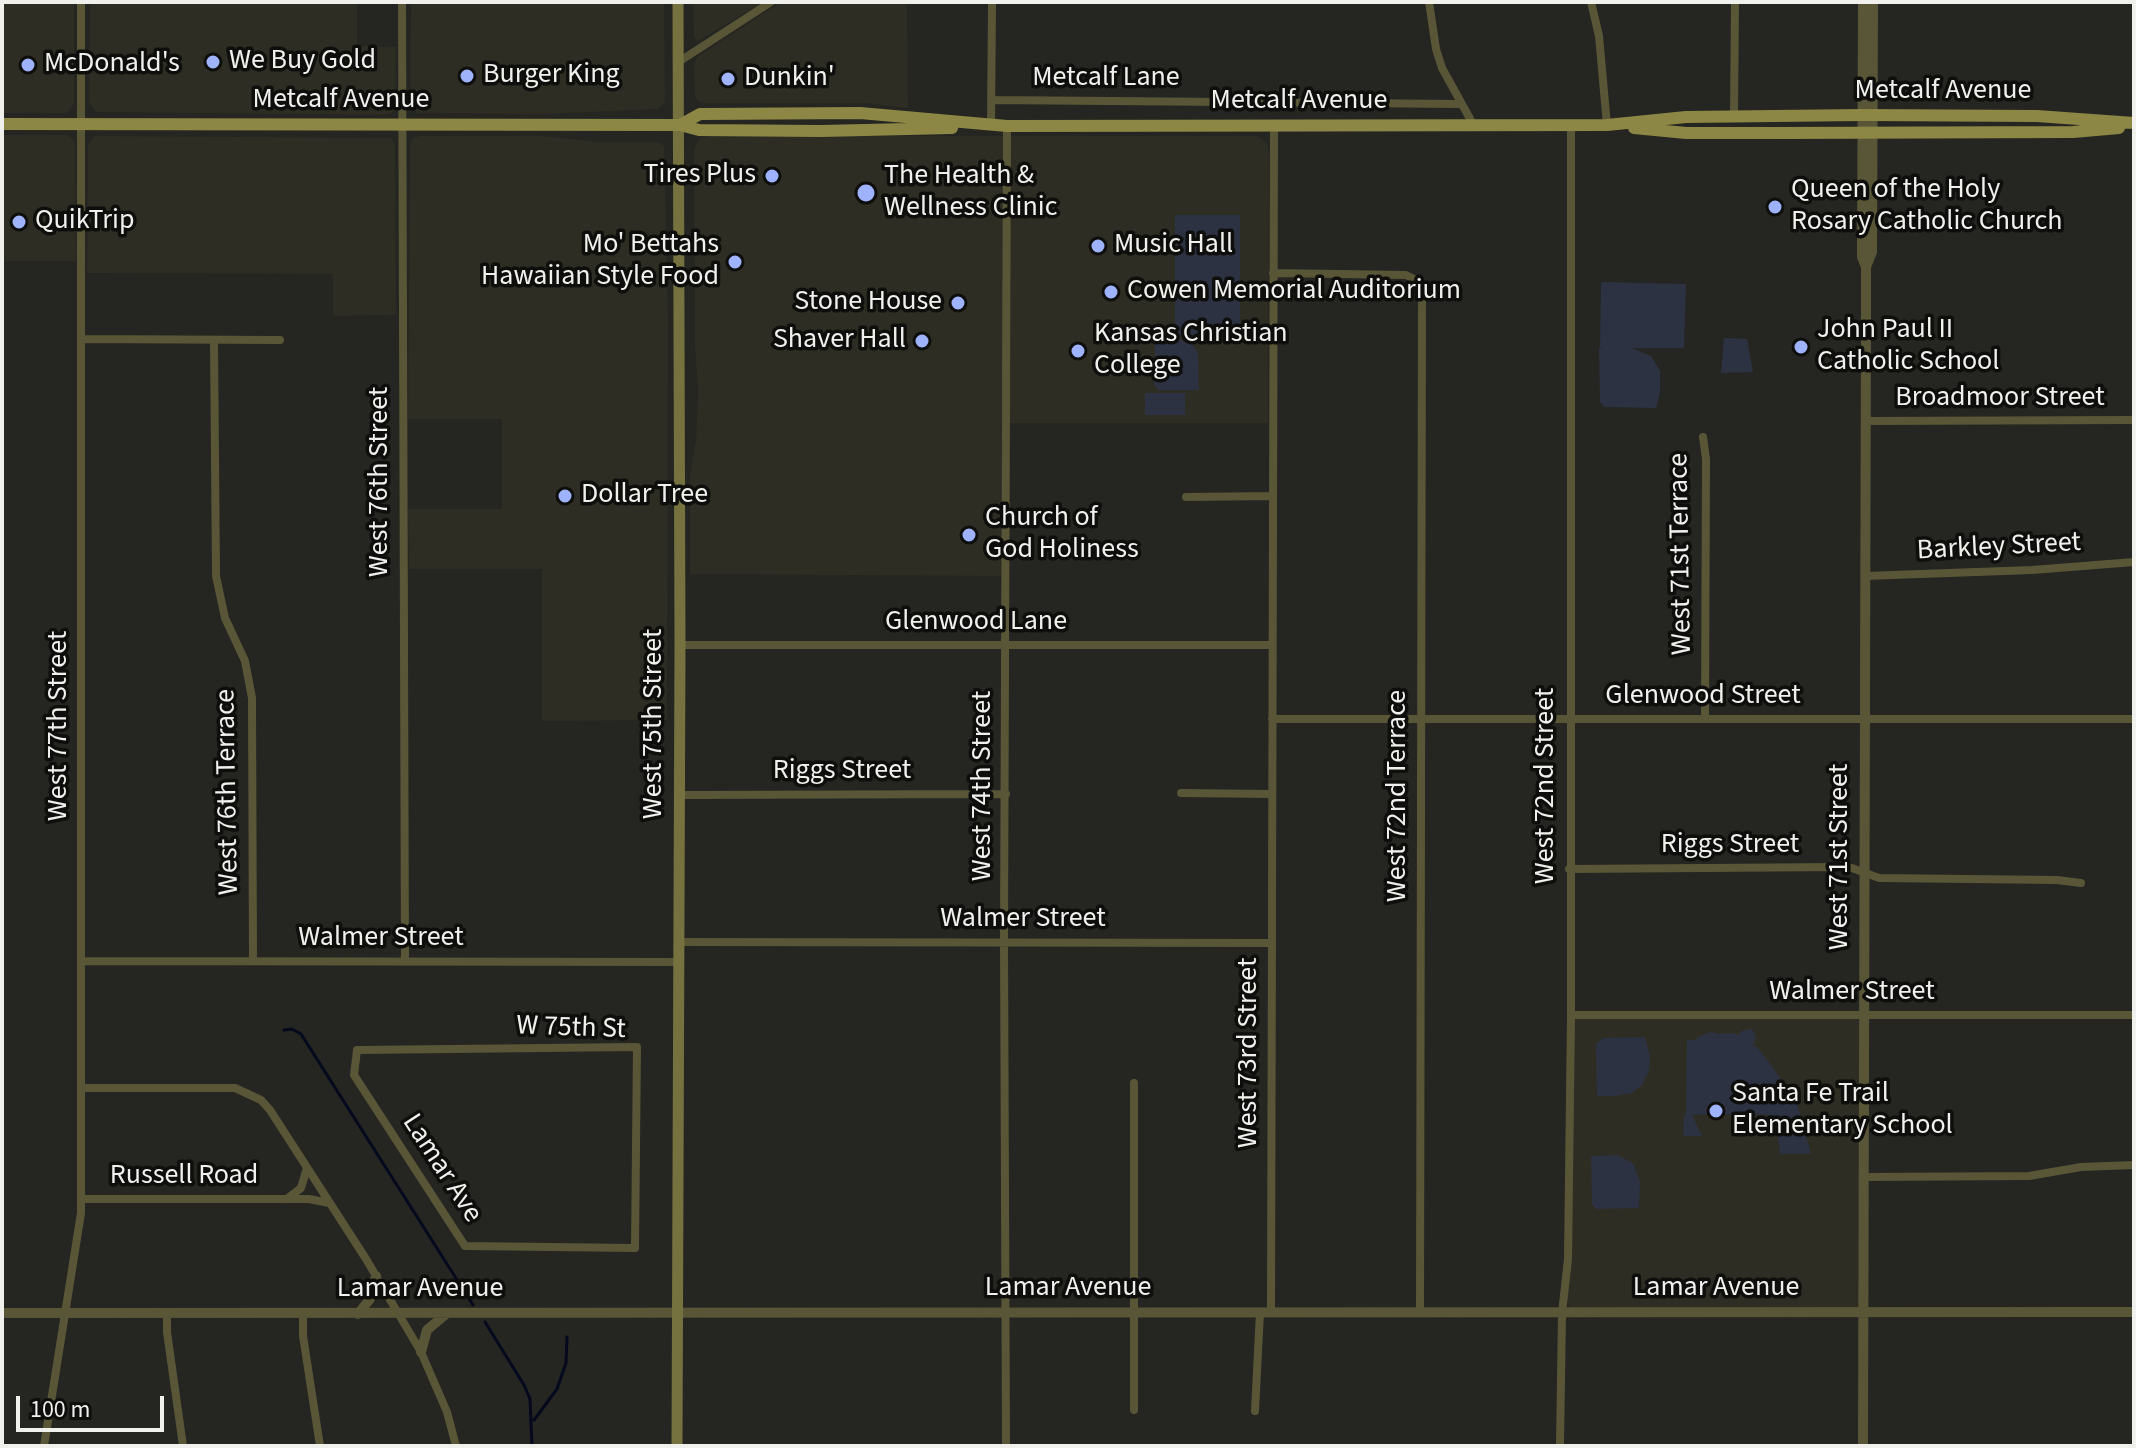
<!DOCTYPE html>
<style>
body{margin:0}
#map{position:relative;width:2136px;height:1448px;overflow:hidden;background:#252521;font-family:"Source Sans 3",sans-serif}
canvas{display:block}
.frame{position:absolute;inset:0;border:4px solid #f0f0ed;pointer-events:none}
.scale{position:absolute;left:16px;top:1396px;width:148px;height:36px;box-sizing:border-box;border:4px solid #f0f0ed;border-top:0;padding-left:10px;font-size:24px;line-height:28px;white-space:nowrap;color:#f0f0ed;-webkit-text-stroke:6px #0e0e0c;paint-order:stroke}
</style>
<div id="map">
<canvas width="2136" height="1448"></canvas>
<div class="frame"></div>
<div class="scale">100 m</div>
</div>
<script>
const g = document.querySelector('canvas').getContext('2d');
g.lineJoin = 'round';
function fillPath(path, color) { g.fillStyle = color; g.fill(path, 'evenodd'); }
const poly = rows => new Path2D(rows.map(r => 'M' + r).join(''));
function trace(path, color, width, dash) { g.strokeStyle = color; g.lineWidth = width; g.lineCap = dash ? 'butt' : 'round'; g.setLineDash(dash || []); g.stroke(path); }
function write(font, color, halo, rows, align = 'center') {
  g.font = font + ' "Source Sans 3",sans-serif'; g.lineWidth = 7; g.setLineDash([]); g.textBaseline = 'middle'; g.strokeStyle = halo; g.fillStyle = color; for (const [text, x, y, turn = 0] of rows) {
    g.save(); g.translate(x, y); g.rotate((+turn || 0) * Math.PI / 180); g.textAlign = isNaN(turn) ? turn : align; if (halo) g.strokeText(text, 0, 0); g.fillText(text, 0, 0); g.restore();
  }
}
fillPath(poly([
 [2,2,74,2,74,104,67,113,2,113],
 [90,2,357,2,357,46,396,47,395,111,385,115,96,112,89,102],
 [411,2,664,2,665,102,658,109,546,114,417,113,410,103],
 [693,2,763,2,698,41,694,37],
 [781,2,907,2,908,108,864,103,703,103,698,101,695,95,694,64,697,57],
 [2,135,67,135,75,141,76,261,2,261],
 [95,136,391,138,395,146,396,315,333,316,333,274,87,273,88,144],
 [419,136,543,136,598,142,658,142,664,146,668,322,667,720,542,721,542,569,409,569,408,509,502,509,502,419,408,419,410,145,412,139],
 [706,136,1257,136,1262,139,1267,144,1269,156,1268,423,1001,423,1001,576,690,574,690,475,696,440,698,390,695,347,694,148,700,138],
 [1575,1018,1861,1018,1860,1308,1570,1309,1567,1301,1572,1029]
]), '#2e2d24');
fillPath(poly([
 [1175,215,1240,215,1240,335,1175,335],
 [1601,282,1686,284,1684,348,1632,348,1651,356,1660,371,1660,393,1656,408,1604,407,1600,402,1599,348,1603,347,1600,347],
 [1155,338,1179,339,1193,345,1198,354,1199,390,1158,390,1154,384],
 [1724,338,1747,339,1753,372,1721,373],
 [1145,393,1185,393,1185,415,1145,415],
 [1752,1029,1756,1037,1753,1046,1757,1047,1771,1065,1780,1078,1787,1098,1797,1103,1811,1154,1780,1154,1776,1124,1773,1123,1772,1115,1746,1114,1746,1122,1755,1135,1735,1135,1736,1114,1692,1115,1702,1136,1683,1136,1684,1115,1686,1114,1687,1040,1696,1040,1698,1037,1711,1032,1720,1034,1733,1033,1738,1035,1742,1031],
 [1645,1037,1650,1056,1649,1070,1642,1085,1632,1093,1615,1096,1597,1096,1596,1044,1603,1038],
 [1617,1155,1633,1163,1640,1182,1639,1208,1596,1209,1592,1204,1591,1156]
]), '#2d3242');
trace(poly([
 [284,1030,292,1029,301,1034,473,1305],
 [485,1322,524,1385,530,1399,532,1446],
 [534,1420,557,1389,566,1363,567,1337]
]), '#05091d', 3);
trace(poly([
 [402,2,405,962],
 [1429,2,1436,49,1442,68,1474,126],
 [1591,2,1599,36,1607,125],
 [680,61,771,2],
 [992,100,1461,104],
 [1734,116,1735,2],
 [991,126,992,2],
 [1273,273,1406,275,1416,280,1422,295,1420,1313],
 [81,339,280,340],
 [214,340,216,576,225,618,245,661,252,698,253,961],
 [1866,421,2134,420],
 [1703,437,1706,459,1705,718],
 [1186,497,1272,496],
 [1865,576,2032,570,2134,562],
 [680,645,1272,645],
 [1272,719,2134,719],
 [1181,793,1272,794],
 [679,795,1006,794],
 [1569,869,1841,867,1852,868,1879,878,2057,880,2081,883],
 [679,942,1272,943],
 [83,961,679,962],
 [1571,1015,2134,1015],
 [637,1047,635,1248,465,1246,354,1075,357,1050,637,1047],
 [82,1088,235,1088,261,1100,270,1110,366,1259,421,1352,447,1412,456,1446],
 [1864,1177,2029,1176,2081,1167,2134,1165],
 [81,1199,309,1199,329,1203],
 [287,1199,301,1188,307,1168],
 [1271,1312,1274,125],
 [167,1314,167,1332,183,1446],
 [303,1314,303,1336,320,1446],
 [1134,1410,1134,1083],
 [1255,1411,1260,1312],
 [44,1446,81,1213,81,2],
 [1006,1446,1004,940,1007,126],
 [1560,1446,1562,1313,1568,1259,1571,1015,1571,126]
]), '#595638', 8);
trace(poly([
 [1863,2,1862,257,1866,267,1866,319,1863,1446],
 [1866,267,1872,252,1873,2],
 [2,1313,2134,1312],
 [358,1314,370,1299,376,1276],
 [421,1352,427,1330,446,1314]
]), '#595638', 10);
trace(poly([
 [677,1446,680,645,678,2]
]), '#767240', 11);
trace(poly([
 [2,124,680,125,699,130,821,131,952,128],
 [680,125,700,114,860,113,1007,126,1607,125,1686,117,1862,115,2037,116,2134,123],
 [1634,128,1686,133,1777,133,2073,132,2119,128]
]), '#8d8745', 12);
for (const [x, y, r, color] of [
 [213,62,8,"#9fb3fd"],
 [28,65,8,"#9fb3fd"],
 [467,76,8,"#9fb3fd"],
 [728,79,8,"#9fb3fd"],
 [772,176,8,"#9fb3fd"],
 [866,193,10,"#9fb3fd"],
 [1775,207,8,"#9fb3fd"],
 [19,222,8,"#9fb3fd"],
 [1098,246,8,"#9fb3fd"],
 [735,262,8,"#9fb3fd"],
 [1111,292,8,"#9fb3fd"],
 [958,303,8,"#9fb3fd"],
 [922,341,8,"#9fb3fd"],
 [1801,347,8,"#9fb3fd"],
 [1078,351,8,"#9fb3fd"],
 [565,496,8,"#9fb3fd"],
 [969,535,8,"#9fb3fd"],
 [1716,1111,8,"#9fb3fd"]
]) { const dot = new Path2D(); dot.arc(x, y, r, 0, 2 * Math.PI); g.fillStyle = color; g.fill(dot); trace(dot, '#0e0e0c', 3); }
write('28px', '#f0f0ed', '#0e0e0c', [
 ["We Buy Gold",229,62],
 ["McDonald's",44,65],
 ["Burger King",483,76],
 ["Dunkin'",744,79],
 ["Tires Plus",756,176,"right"],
 ["The Health &",884,177],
 ["Wellness Clinic",884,209],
 ["Queen of the Holy",1791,191],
 ["Rosary Catholic Church",1791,223],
 ["QuikTrip",35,222],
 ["Mo' Bettahs",719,246,"right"],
 ["Hawaiian Style Food",719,278,"right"],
 ["Music Hall",1114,246],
 ["Cowen Memorial Auditorium",1127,292],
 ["Stone House",942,303,"right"],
 ["John Paul II",1817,331],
 ["Catholic School",1817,363],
 ["Kansas Christian",1094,335],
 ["College",1094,367],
 ["Shaver Hall",906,341,"right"],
 ["Dollar Tree",581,496],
 ["Church of",985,519],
 ["God Holiness",985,551],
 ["Santa Fe Trail",1732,1095],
 ["Elementary School",1732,1127]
], 'left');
write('28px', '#f0f0ed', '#0e0e0c', [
 ["Metcalf Lane",1106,79],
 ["Metcalf Avenue",1943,92],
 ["Metcalf Avenue",341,101],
 ["Metcalf Avenue",1299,102],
 ["Broadmoor Street",2000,399],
 ["West 76th Street",381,482,-90],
 ["Barkley Street",1999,548,-3],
 ["West 71st Terrace",1682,554,-91],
 ["Glenwood Lane",976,623],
 ["Glenwood Street",1703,697],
 ["West 75th Street",655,724,-90],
 ["West 77th Street",60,726,-90],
 ["Riggs Street",842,772],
 ["West 74th Street",984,786,-90],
 ["West 72nd Street",1547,786,-90],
 ["West 76th Terrace",229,792,-91],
 ["West 72nd Terrace",1399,796,-90],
 ["Riggs Street",1730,846],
 ["West 71st Street",1841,857,-90],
 ["Walmer Street",1023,920],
 ["Walmer Street",381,939],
 ["Walmer Street",1852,993],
 ["W 75th St",571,1029,2],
 ["West 73rd Street",1250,1053,-90],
 ["Lamar Ave",441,1169,57],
 ["Russell Road",184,1177],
 ["Lamar Avenue",1068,1289],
 ["Lamar Avenue",1716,1289],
 ["Lamar Avenue",420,1290]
]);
</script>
